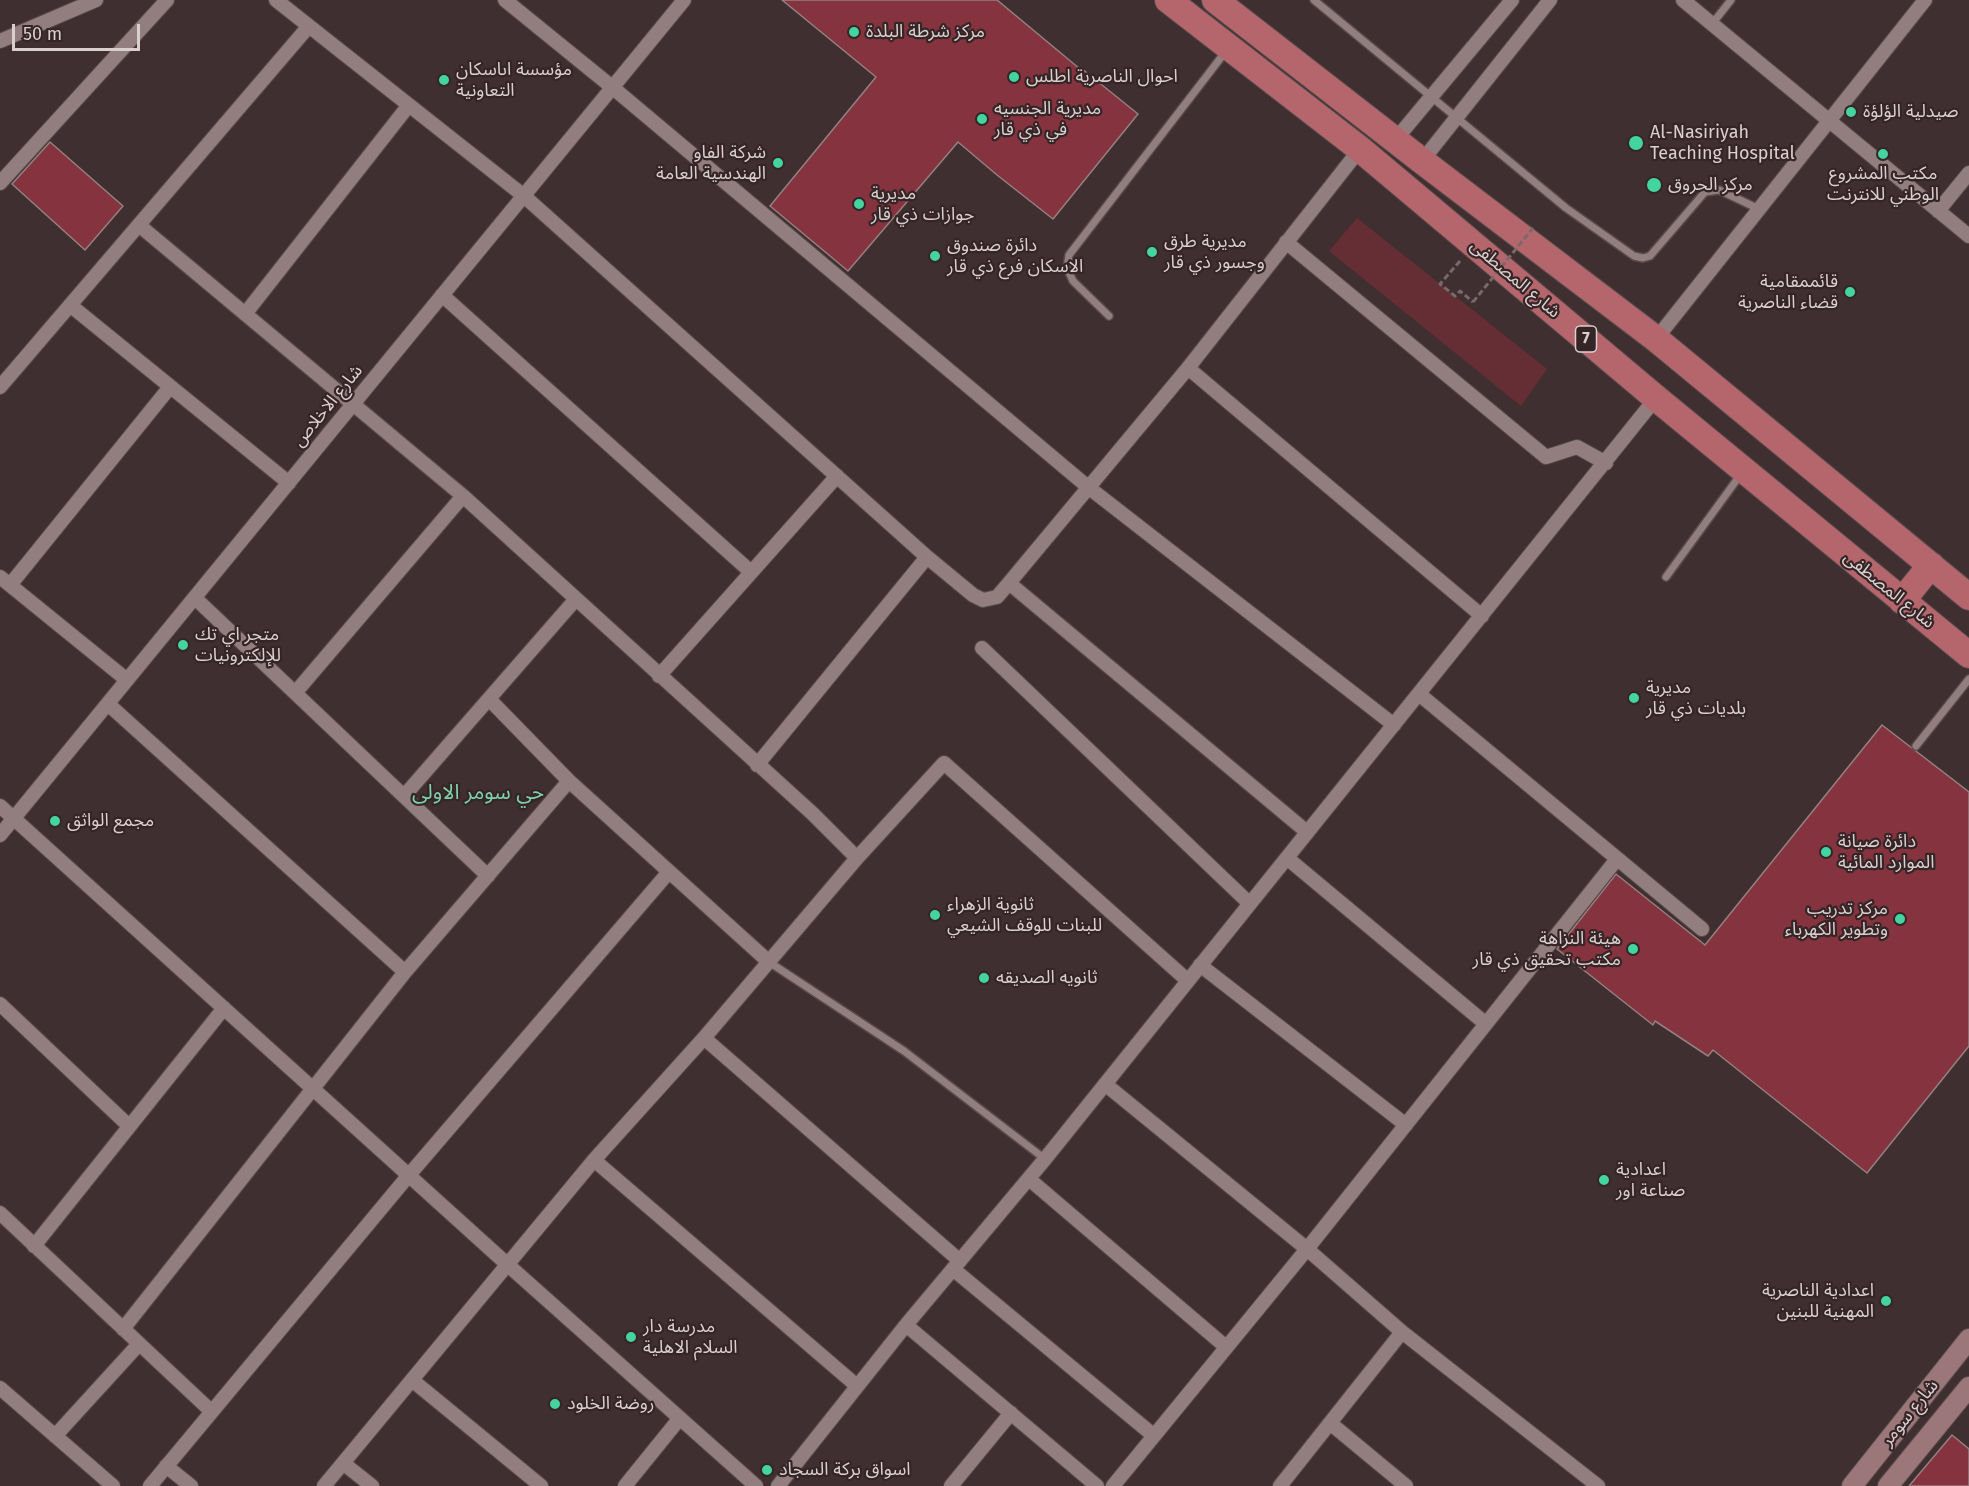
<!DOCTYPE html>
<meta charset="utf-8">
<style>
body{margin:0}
#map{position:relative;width:1969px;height:1486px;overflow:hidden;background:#402f30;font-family:"Fira Sans",sans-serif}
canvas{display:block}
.scale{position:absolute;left:12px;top:24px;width:128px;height:27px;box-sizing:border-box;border:3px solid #dacfcf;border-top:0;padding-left:8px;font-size:18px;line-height:21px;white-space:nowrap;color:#dacfcf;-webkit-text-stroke:4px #352526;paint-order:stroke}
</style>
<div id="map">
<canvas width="1969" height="1486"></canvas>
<div class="scale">50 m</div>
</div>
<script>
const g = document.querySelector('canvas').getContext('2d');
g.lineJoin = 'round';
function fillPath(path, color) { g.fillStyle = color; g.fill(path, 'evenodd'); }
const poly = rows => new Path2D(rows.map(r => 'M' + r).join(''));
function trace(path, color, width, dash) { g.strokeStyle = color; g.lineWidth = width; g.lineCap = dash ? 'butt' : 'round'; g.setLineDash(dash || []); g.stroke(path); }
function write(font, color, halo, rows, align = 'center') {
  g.font = font + ' "Fira Sans","Noto Sans Arabic",sans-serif'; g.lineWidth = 4.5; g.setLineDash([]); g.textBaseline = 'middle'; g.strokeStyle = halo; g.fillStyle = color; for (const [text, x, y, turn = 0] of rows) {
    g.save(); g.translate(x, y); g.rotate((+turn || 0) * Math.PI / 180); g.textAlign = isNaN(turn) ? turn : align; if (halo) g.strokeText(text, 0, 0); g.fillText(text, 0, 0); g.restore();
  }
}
fillPath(poly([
 [1357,218,1547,369,1521,406,1329,251]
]), '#642e34');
const building = poly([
 [782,0,997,0,1080,69,1081,68,1138,114,1053,219,997,175,958,142,848,271,770,206,876,77,782,0],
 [50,142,123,206,85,250,12,184,50,142],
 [1882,725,1969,792,1969,1046,1867,1173,1713,1050,1708,1056,1655,1021,1653,1025,1557,949,1616,874,1705,945,1882,725],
 [1952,1435,1969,1449,1969,1486,1909,1486,1952,1435]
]);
fillPath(building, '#85333f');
trace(building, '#948081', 1.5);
const lane = poly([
 [1314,0,1566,208,1634,256,1643,258,1650,256,1705,192,1719,190,1759,209],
 [1712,24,1731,0],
 [1109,316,1073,281,1067,268,1069,255,1226,51],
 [1666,577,1741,474],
 [1916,746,1969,679],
 [769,962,904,1051,1045,1159]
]);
const street = poly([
 [276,0,524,196,927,557,973,595,983,600,997,597,1009,583,1188,368,1360,149],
 [505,0,612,87,1088,487,1394,725],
 [1683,0,1969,236],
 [0,41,96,0],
 [1396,139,1512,0],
 [1422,161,1550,0],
 [0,183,167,0],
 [1938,211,1969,173],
 [140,226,463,496,813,814,857,858],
 [1286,242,1546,457,1577,447,1606,463],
 [442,295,751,572],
 [70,305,289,483],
 [245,314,409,105],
 [1656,339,1925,0],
 [1188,368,1482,616],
 [0,387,309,26],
 [0,577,127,680],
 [1009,583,1307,832],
 [10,585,170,387],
 [195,598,488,876],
 [982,648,1249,903],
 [659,676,837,476],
 [295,693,463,496],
 [1419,694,1702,929],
 [489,699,569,781,769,962],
 [108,704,405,972],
 [757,765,927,557],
 [404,796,576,599],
 [0,806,508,1265,756,1486],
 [0,835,684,0],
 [1287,858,1486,1024],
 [1200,965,1406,1125],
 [0,1004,129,1126],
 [704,1038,960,1261],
 [1105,1084,1307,1249,1402,1332,1598,1486],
 [594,1160,857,1386],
 [1029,1179,1226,1347],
 [0,1213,211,1411],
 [34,1246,224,1008],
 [953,1269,1153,1435],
 [906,1325,1097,1486],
 [123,1329,405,972,569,781],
 [412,1380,541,1486],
 [0,1388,113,1486],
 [1330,1423,1406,1486],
 [55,1436,139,1344],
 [343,1463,372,1486],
 [166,1466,191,1486],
 [150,1486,409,1175,668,873],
 [324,1486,594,1160,704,1038,857,858,944,763,1187,980],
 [625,1486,680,1418],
 [778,1486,906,1325,1045,1159,1656,398],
 [951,1486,1011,1413],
 [1113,1486,1307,1249,1617,859],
 [1280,1486,1402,1332]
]);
const secondary = poly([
 [1852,1486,1969,1339],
 [1888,1486,1969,1387]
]);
const highway = poly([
 [1168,0,1360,149,1656,398,1969,655],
 [1215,0,1422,161,1656,339,1969,597],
 [1902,601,1931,565]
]);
trace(lane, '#584b4b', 10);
trace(street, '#584b4b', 16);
trace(secondary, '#584b4b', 22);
trace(highway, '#584b4b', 28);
trace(poly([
 [1460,261,1440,284,1455,296,1460,291,1473,302]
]), '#78696a', 3, [6, 3]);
trace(lane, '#927e7f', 7);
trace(street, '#927e7f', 14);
trace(secondary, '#9c777a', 20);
trace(highway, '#b5666d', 26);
trace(poly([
 [1473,302,1533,228]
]), '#78696a', 3, [6, 3]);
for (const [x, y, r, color] of [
 [854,32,6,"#44d4a0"],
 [1014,77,6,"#44d4a0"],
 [444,80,6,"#44d4a0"],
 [1851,112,6,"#44d4a0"],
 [982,119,6,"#44d4a0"],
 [1636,143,8,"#44d4a0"],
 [1883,154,6,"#44d4a0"],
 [778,163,6,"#44d4a0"],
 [1654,185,8,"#44d4a0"],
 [859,204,6,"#44d4a0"],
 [1152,252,6,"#44d4a0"],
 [935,256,6,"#44d4a0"],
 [1850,292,6,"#44d4a0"],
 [183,645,6,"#44d4a0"],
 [1634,698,6,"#44d4a0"],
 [55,821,6,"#44d4a0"],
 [1826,852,6,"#44d4a0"],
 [935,915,6,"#44d4a0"],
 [1900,919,6,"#44d4a0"],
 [1633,949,6,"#44d4a0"],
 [984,978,6,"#44d4a0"],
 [1604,1180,6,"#44d4a0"],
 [1886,1301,6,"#44d4a0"],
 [631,1337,6,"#44d4a0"],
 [555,1404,6,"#44d4a0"],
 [767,1470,6,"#44d4a0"]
]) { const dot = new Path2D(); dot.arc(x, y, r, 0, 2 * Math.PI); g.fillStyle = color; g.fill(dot); trace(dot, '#352526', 2); }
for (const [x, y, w] of [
 [1586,339,21]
]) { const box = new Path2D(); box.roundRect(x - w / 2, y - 13, w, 26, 4.5); g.fillStyle = '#352526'; g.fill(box); trace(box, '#dacfcf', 1.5); }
write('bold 16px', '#dacfcf', null, [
 ["7",1586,339]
]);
write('18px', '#dacfcf', '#352526', [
 ["مركز شرطة البلدة",866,32],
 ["مؤسسة اىاسكان",456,70],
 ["التعاونية",456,91],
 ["احوال الناصرية اطلس",1026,77],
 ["مديرية الجنسيه",994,109],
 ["في ذي قار",994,130],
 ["صيدلية الؤلؤة",1863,112],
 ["Al-Nasiriyah",1650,133],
 ["Teaching Hospital",1650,154],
 ["شركة الفاو",766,153,"right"],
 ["الهندسية العامة",766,174,"right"],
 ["مكتب المشروع",1883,174,"center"],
 ["الوطني للانترنت",1883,195,"center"],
 ["مركز الحروق",1668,185],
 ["مديرية",871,194],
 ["جوازات ذي قار",871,215],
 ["مديرية طرق",1164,242],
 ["وجسور ذي قار",1164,263],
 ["دائرة صندوق",947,246],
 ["الاسكان فرع ذي قار",947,267],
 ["قائممقامية",1838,282,"right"],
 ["قضاء الناصرية",1838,303,"right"],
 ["متجر اي تك",195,635],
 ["للإلكترونيات",195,656],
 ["مديرية",1646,688],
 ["بلديات ذي قار",1646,709],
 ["مجمع الواثق",67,821],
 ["دائرة صيانة",1838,842],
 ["الموارد المائية",1838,863],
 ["ثانوية الزهراء",947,905],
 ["للبنات للوقف الشيعي",947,926],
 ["مركز تدريب",1888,909,"right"],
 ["وتطوير الكهرباء",1888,930,"right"],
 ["هيئة النزاهة",1621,939,"right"],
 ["مكتب تحقيق ذي قار",1621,960,"right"],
 ["ثانويه الصديقه",996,978],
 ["اعدادية",1616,1170],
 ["صناعة اور",1616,1191],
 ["اعدادية الناصرية",1874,1291,"right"],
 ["المهنية للبنين",1874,1312,"right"],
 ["مدرسة دار",643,1327],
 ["السلام الاهلية",643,1348],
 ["روضة الخلود",567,1404],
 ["اسواق بركة السجاد",779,1470]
], 'left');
write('18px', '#dacfcf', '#352526', [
 ["شارع المصطفى",1515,279,40],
 ["شارع الاخلاص",328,406,-51],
 ["شارع المصطفى",1889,590,39],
 ["شارع سومر",1910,1413,-51]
]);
write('21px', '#7cd2ad', '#352526', [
 ["حي سومر الاولى",478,793]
]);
</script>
